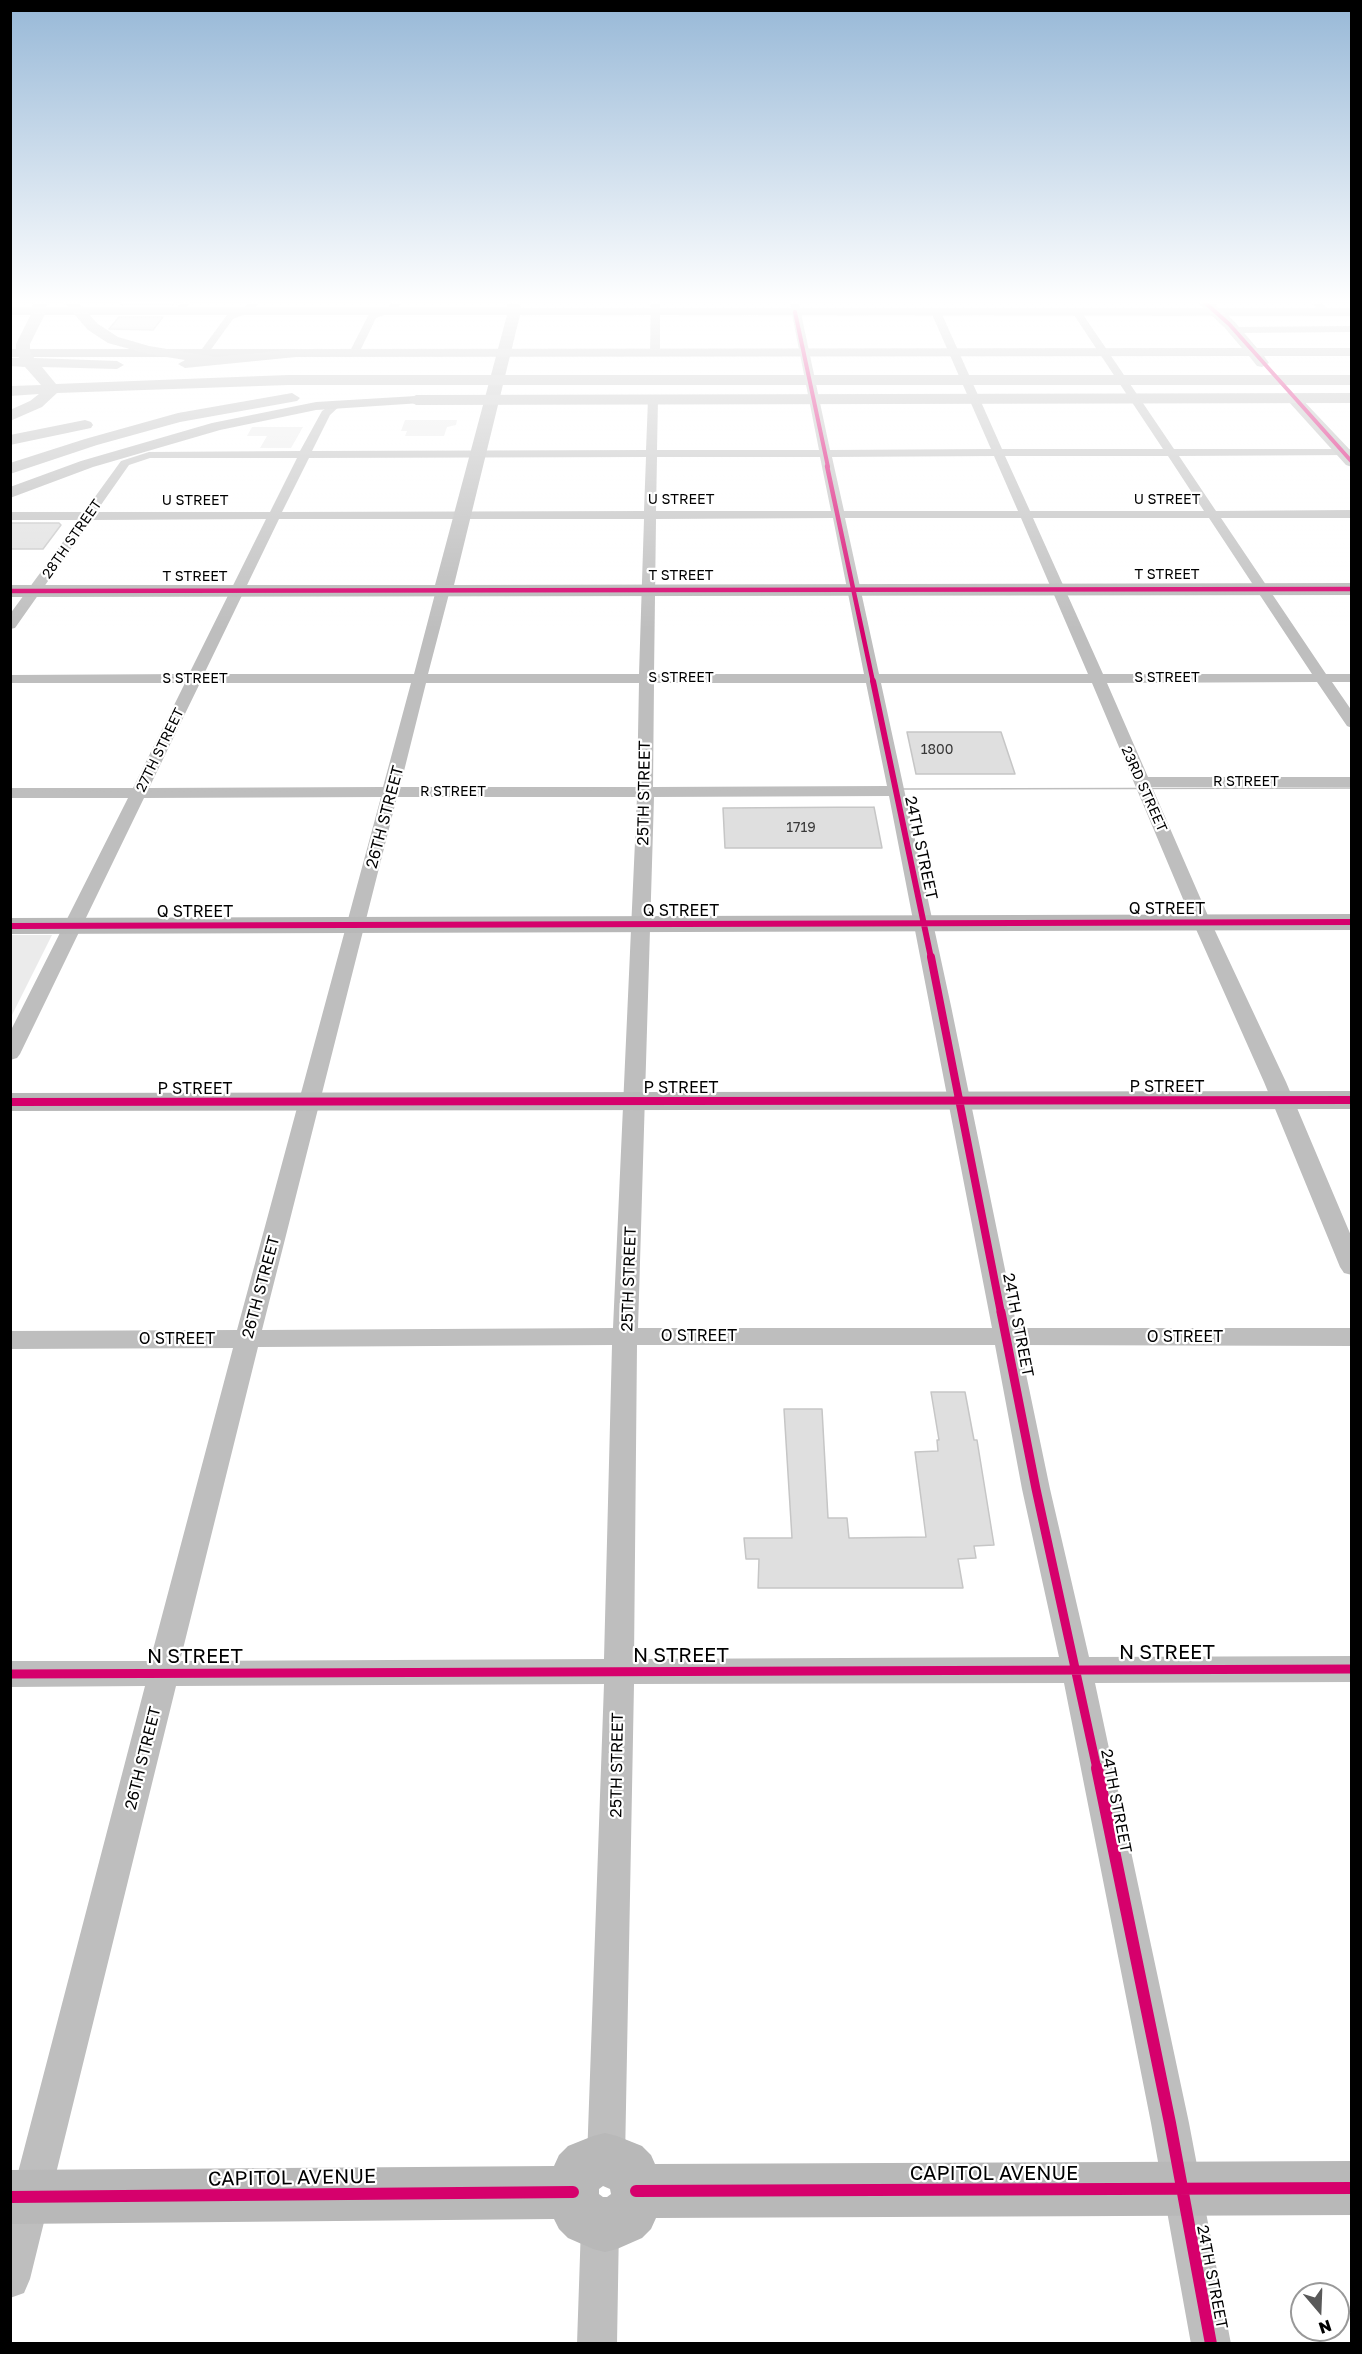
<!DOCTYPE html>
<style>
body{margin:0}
#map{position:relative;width:1362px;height:2354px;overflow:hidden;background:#fff;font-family:"Golos Text",sans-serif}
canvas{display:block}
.frame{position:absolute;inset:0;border:12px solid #000;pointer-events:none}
.north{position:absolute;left:1290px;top:2282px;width:60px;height:60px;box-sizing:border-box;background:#fff;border:2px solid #999;border-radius:50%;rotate:161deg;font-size:16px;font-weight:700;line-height:24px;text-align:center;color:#000}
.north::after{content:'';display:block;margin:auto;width:21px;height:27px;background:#595959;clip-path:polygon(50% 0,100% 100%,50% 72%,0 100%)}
</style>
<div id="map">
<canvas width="1362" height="2354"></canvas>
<div class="frame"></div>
<div class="north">N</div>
</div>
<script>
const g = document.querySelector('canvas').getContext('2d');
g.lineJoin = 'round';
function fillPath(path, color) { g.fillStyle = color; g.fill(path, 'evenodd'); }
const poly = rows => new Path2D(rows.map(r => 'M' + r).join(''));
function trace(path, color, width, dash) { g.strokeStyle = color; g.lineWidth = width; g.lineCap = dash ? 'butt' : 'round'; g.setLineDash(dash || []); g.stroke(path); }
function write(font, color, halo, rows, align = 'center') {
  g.font = font + ' "Golos Text",sans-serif'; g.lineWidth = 4.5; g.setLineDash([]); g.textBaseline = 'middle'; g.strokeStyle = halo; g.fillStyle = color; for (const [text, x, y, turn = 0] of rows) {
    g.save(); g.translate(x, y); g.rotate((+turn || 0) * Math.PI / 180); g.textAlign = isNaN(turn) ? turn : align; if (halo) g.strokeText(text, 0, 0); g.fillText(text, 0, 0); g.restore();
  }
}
fillPath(poly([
 [405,420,457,420,456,425,447,427,444,436,405,436,407,431,401,431],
 [252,427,303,427,291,448,260,448,267,436,247,436],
 [11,935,52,935,11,1017,10,935]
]), '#ebebeb');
const building = poly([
 [119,299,176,299,172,305,123,305,119,299],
 [119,317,163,317,153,330,109,329,119,317],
 [10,523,59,523,61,525,43,549,10,549,10,523],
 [907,732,1001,732,1015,774,916,774,907,732],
 [874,807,882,848,725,848,723,808,874,807],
 [931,1392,965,1392,974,1440,977,1440,994,1545,974,1546,976,1558,958,1559,963,1588,758,1588,759,1559,746,1559,744,1538,792,1538,784,1409,822,1409,828,1518,847,1518,849,1538,926,1537,915,1452,938,1451,937,1440,939,1440,931,1392]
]);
fillPath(building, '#dfdfdf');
trace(building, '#c6c6c6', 1.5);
fillPath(poly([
 [184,299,194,299,180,315,174,315,172,313,184,299],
 [252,299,262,299,251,312,233,319,207,355,201,355,199,353,227,315,245,308,252,299],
 [394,299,403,299,396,311,376,318,359,353,351,355,349,353,369,314,389,307,394,299],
 [651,299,660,299,660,353,655,356,650,353,651,299],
 [789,299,798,299,830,450,991,449,931,312,936,309,941,312,1002,449,1163,449,1072,312,1077,309,1080,310,1174,449,1352,449,1352,455,1179,456,1216,511,1352,510,1352,518,1221,518,1326,674,1352,674,1352,682,1332,682,1352,711,1352,728,1347,726,1317,682,1107,683,1148,777,1352,777,1352,787,1152,787,1209,918,1286,1082,1352,1238,1352,1275,1344,1273,1340,1267,1264,1082,1191,918,1092,683,881,683,951,1006,1017,1328,1352,1328,1352,1346,1020,1345,1050,1489,1089,1657,1352,1656,1352,1682,1095,1683,1189,2123,1231,2344,1191,2344,1151,2123,1064,1683,634,1684,625,2159,619,2172,606,2178,593,2172,587,2159,604,1684,176,1686,30,2279,24,2293,10,2298,10,2203,145,1686,10,1687,10,1661,150,1661,233,1348,10,1349,10,1331,237,1330,381,797,144,798,20,1054,17,1058,10,1060,10,1032,128,798,10,798,10,788,133,788,185,683,10,683,10,675,189,674,266,519,91,520,15,628,10,629,10,614,79,520,10,520,10,512,84,512,121,461,149,452,300,451,322,411,337,401,342,404,330,415,312,451,646,450,648,399,653,396,658,399,657,450,819,450,789,299],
 [994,456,1018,511,844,511,832,457,994,456],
 [1005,456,1168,456,1204,511,1030,511,1005,456],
 [646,457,644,511,282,512,309,458,646,457],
 [657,457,820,457,831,511,656,511,657,457],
 [150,458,297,458,270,512,96,512,129,465,150,458],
 [833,518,864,674,654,674,656,519,833,518],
 [845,518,1021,518,1088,674,879,674,845,518],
 [1033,518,1209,518,1312,674,1103,674,1033,518],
 [279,519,644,519,639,674,428,674,450,590,443,586,436,590,414,674,204,674,279,519],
 [200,683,411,683,383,787,149,788,200,683],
 [426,683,639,683,637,787,400,787,426,683],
 [654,683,866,683,887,786,653,787,654,683],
 [889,796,992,1328,638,1328,654,797,889,796],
 [397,797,637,797,613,1328,262,1330,397,797],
 [612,1345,604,1659,180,1661,258,1347,612,1345],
 [637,1345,995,1345,1022,1489,1059,1657,634,1659,637,1345],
 [1308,299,1317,299,1331,312,1323,314,1308,299],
 [1352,326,1352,332,1234,333,1229,330,1234,327,1352,326],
 [600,2207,614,2212,619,2226,617,2344,577,2344,581,2226,586,2212,600,2207]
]), '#bebebe');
fillPath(poly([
 [503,299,516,299,521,308,1352,308,1352,316,520,315,454,585,1352,583,1352,595,10,597,10,585,435,585,507,315,10,315,10,307,508,307,503,299],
 [10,349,296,349,303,353,296,357,10,357,10,349],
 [1293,394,1298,395,1352,452,1352,467,1346,465,1288,401,1286,398,1293,394],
 [416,396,421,397,423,400,421,403,316,410,220,430,93,467,10,498,10,487,81,461,212,423,316,402,416,396],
 [1352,914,1352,930,10,934,10,918,1352,914],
 [1352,1091,1352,1109,10,1111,10,1093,1352,1091],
 [605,2133,617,2136,642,2146,651,2155,655,2164,1352,2161,1352,2215,656,2218,651,2229,642,2238,617,2249,605,2252,593,2249,568,2238,559,2229,554,2219,10,2224,10,2170,554,2166,559,2155,568,2146,593,2136,605,2133],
 [603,2186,610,2189,611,2194,607,2197,603,2197,599,2194,599,2189,603,2186]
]), '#b8b8b8');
fillPath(poly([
 [1194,299,1209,299,1234,321,1257,348,1352,348,1352,356,1264,356,1269,363,1262,367,1257,366,1249,356,296,357,289,353,296,349,1242,348,1224,327,1194,299],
 [1352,393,1352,403,416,405,408,400,416,395,1352,393]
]), '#bebebe');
fillPath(poly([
 [33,299,47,299,45,314,30,344,30,351,34,358,117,361,124,365,117,369,42,367,56,384,288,375,1352,375,1352,385,288,385,57,393,42,407,10,421,10,410,30,401,39,394,10,396,10,386,41,385,25,367,10,366,10,358,19,358,16,351,16,344,31,314,33,299],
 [61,299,75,299,98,324,118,337,149,346,216,357,296,349,303,353,296,357,185,368,178,364,185,360,148,354,108,343,88,330,61,299],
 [292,393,300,398,297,401,180,422,97,445,10,474,10,463,85,439,178,413,292,393],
 [85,420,91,422,93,425,91,428,10,445,10,435,85,420]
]), '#bebebe');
trace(poly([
 [10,791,1352,788]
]), '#bebebe', 1.5);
trace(poly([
 [1201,299,1229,324,1352,462],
 [795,312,828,467]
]), '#d6006c', 4);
trace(poly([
 [827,466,873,682],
 [10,591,1352,589]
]), '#d6006c', 4.5);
trace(poly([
 [873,681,931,958],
 [10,926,1352,922]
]), '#d6006c', 6);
trace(poly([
 [931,957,1001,1313],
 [10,1102,1352,1100]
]), '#d6006c', 8);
trace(poly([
 [1001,1312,1036,1489,1097,1769],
 [10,1674,1352,1669]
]), '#d6006c', 9);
trace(poly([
 [1097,1768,1170,2123,1211,2344],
 [636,2191,1352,2188],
 [10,2197,573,2192]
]), '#d6006c', 12);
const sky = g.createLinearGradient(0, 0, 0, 629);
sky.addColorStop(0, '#97b8d7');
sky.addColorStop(0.48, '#fff');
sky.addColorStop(1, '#ffffff00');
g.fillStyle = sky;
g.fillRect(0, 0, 1362, 629);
write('14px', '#000', '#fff', [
 ["U STREET",681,500],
 ["U STREET",1167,500],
 ["U STREET",195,501],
 ["28TH STREET",72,539,-55],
 ["T STREET",1167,575],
 ["T STREET",681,576],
 ["T STREET",195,577],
 ["S STREET",681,678],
 ["S STREET",1167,678],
 ["S STREET",195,679],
 ["27TH STREET",160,750,-64],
 ["R STREET",1246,782],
 ["23RD STREET",1144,789,66],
 ["R STREET",453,792]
]);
write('14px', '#383838', null, [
 ["1800",937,750],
 ["1719",801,828]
]);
write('16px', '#000', '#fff', [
 ["25TH STREET",644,793,-89],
 ["26TH STREET",385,817,-75],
 ["24TH STREET",921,848,78],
 ["Q STREET",1167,909],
 ["Q STREET",681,911],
 ["Q STREET",195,912],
 ["P STREET",1167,1087],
 ["P STREET",681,1088],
 ["P STREET",195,1089],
 ["25TH STREET",629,1279,-88],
 ["26TH STREET",261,1287,-75],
 ["24TH STREET",1018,1325,79],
 ["O STREET",699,1336],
 ["O STREET",1185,1337],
 ["O STREET",177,1339],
 ["26TH STREET",143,1758,-76],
 ["25TH STREET",617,1765,-89],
 ["24TH STREET",1116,1801,79],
 ["24TH STREET",1212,2277,79]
]);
write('20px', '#000', '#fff', [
 ["N STREET",1167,1653],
 ["N STREET",681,1656],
 ["N STREET",195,1657],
 ["CAPITOL AVENUE",994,2174],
 ["CAPITOL AVENUE",292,2178,-1]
]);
</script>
